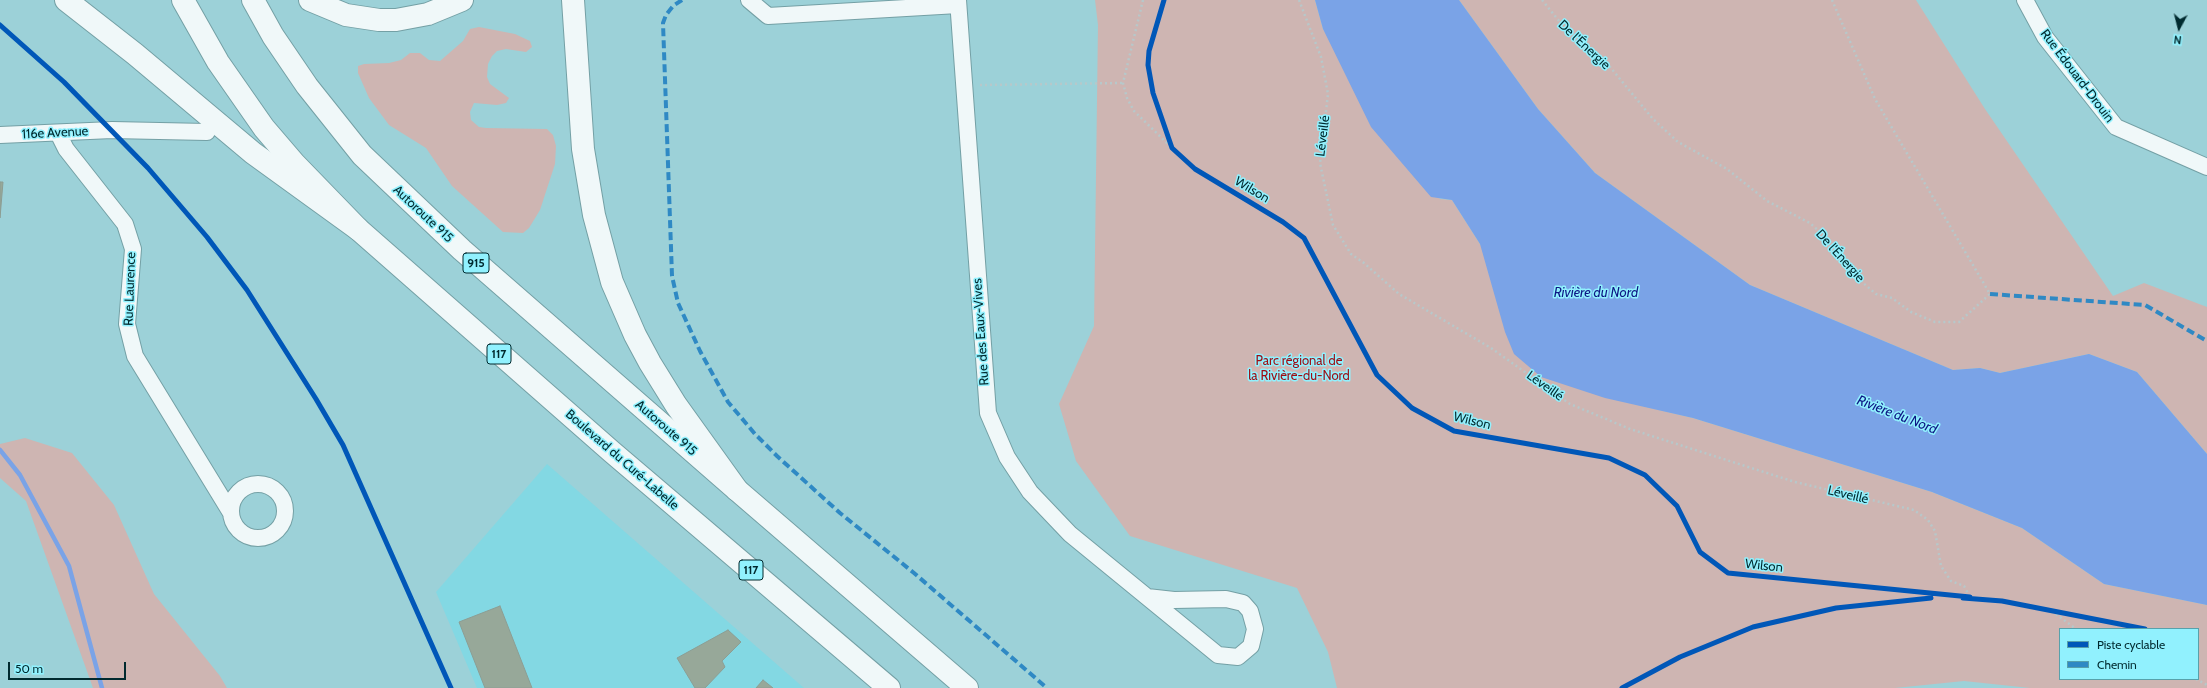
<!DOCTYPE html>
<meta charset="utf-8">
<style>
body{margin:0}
#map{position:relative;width:2207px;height:688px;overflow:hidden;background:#9cd1d8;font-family:Cabin,sans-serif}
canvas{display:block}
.legend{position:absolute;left:2059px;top:628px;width:140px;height:52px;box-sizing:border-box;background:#91f1fe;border:1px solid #57a1ab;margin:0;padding:5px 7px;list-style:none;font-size:12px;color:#002a2f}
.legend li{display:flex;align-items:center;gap:8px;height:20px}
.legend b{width:20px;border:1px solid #57a1ab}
.north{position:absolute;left:2159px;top:8px;width:40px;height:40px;-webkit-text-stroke:3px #91f1fe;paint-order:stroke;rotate:187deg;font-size:11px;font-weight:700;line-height:16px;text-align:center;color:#002a2f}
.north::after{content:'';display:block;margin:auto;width:14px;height:18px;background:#002a2f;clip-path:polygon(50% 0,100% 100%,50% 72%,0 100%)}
.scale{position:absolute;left:8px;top:662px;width:118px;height:18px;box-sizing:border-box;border:2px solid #002a2f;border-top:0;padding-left:5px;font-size:12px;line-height:14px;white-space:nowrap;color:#002a2f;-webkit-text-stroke:3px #91f1fe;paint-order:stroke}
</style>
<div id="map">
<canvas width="2207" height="688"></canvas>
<ul class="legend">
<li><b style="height:5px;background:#0057b8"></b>Piste cyclable</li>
<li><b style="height:5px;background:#2f89c4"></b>Chemin</li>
</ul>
<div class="north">N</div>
<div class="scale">50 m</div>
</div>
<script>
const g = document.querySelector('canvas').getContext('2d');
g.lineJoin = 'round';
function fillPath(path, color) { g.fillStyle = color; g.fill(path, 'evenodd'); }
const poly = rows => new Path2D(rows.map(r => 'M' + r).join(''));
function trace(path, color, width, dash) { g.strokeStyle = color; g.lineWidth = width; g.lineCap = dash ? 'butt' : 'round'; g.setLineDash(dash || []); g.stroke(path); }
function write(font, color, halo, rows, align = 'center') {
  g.font = font + ' Cabin,sans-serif'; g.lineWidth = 3; g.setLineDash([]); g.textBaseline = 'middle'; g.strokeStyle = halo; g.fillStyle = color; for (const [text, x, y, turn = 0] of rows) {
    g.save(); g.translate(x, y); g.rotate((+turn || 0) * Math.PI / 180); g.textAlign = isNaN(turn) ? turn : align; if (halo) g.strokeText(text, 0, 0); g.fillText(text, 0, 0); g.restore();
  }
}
fillPath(poly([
 [547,464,804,688,477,688,436,592]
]), '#83d8e3');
fillPath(poly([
 [1095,0,1315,0,1323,29,1440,199,1452,200,1480,244,1600,396,1693,418,1932,492,2022,528,2104,584,2207,605,2207,688,2030,688,1964,681,1895,688,1337,688,1328,652,1297,588,1130,536,1076,461,1059,404,1094,326,1098,25],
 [2060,629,2198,629,2198,679,2060,679],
 [1459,0,1916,0,1985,109,2113,296,2144,283,2207,307,2207,454,2137,372,2089,354,2000,373,1980,368,1953,370,1750,285,1595,173,1538,109],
 [479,27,515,34,530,41,532,47,526,52,506,49,497,51,492,56,488,64,487,77,490,84,509,98,506,103,497,105,474,103,470,112,471,120,479,127,486,128,547,129,553,135,556,146,555,164,540,210,529,228,523,233,503,232,452,186,426,148,389,125,369,98,358,73,358,66,364,64,389,63,401,60,410,53,420,53,429,60,440,61,463,41,470,29],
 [25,438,72,453,114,505,154,594,220,676,227,688,93,688,26,501,0,478,0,444]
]), '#ceb5b2');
fillPath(poly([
 [1315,0,1459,0,1538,109,1595,173,1750,285,1953,370,1980,368,2000,373,2089,354,2137,372,2207,454,2207,605,2104,584,2022,528,1932,492,1693,418,1605,398,1541,377,1514,354,1505,332,1480,244,1452,200,1431,197,1371,127,1323,29]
]), '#7aa3e7');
trace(poly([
 [0,450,20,475,69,566,102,688]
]), '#7aa3e7', 4.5);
const building = poly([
 [0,182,3,182,0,218,0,182],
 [500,606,532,688,485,688,459,622,500,606],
 [728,630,741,642,722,661,725,667,705,688,695,688,677,658,728,630],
 [763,680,773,688,756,688,763,680]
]);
fillPath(building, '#97a899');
trace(building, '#8c9e94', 1);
const minor = poly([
 [749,0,768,16,958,5],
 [958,0,988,413,1007,457,1030,492,1070,534,1218,655,1238,657,1251,646,1255,629,1250,611,1243,603,1226,599,1174,600,1147,597],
 [2025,0,2045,37,2116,127,2207,167],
 [58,133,66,149,125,224,133,249,127,324,135,356,231,513],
 [0,135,112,130,207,132],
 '231 511a27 27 0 1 1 54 0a27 27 0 1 1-54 0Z'
]);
const primary = poly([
 [66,0,135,54,253,153,358,229,612,452,889,688],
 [573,0,583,149,594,215,612,282,635,335,650,363,676,405,737,490,967,688]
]);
const motorway = poly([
 [183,0,218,62,264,128,294,163,358,229],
 [253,0,273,36,307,86,362,155,462,250,737,490],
 [310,0,346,15,379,20,396,20,428,14,462,0]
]);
trace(minor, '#74a0a5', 18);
trace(primary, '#74a0a5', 24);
trace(motorway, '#74a0a5', 24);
trace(poly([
 [1143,0,1123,83,1127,98,1134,111,1172,148],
 [1299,0,1321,57,1328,94,1320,163,1333,225,1351,254,1364,263,1399,294,1491,348,1570,404,1630,429,1795,482,1914,510,1928,520,1935,531,1941,566,1951,581,1964,586,1970,597],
 [1542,0,1564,27,1601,56,1653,119,1678,142,1727,169,1767,201,1810,223,1833,244,1855,276,1876,294,1892,298,1911,312,1935,322,1959,322,1990,294,1875,99,1832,0],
 [980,85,1123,83],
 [2052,611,2076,629],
 [2196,679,2207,685]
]), '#b7c8ca', 2.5, [2, 3]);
trace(minor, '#f0f8f9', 16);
trace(primary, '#f0f8f9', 22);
trace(motorway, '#f0f8f9', 22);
trace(poly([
 [682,0,673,6,666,15,663,23,672,276,678,303,700,351,728,402,755,434,777,456,840,513,914,573,1047,688],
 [1990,294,2145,305,2207,341]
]), '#2f89c4', 4, [8, 4]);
trace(poly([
 [1164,0,1149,51,1148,65,1153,93,1172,148,1195,169,1283,222,1304,238,1377,375,1412,408,1454,431,1609,458,1645,475,1677,506,1700,552,1728,573,1970,597],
 [0,25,64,82,148,168,207,237,247,290,316,399,343,445,451,688],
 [1963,598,2002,601,2145,629],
 [1622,688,1680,657,1753,627,1836,608,1931,598]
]), '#0057b8', 5);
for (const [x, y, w] of [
 [476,263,26],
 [499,354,24],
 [751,570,24]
]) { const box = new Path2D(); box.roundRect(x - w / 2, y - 10, w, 20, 3); g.fillStyle = '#91f1fe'; g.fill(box); trace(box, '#002a2f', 1); }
write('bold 12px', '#002a2f', null, [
 ["915",476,263],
 ["117",499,354],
 ["117",751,570]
]);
write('13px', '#002a2f', '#91f1fe', [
 ["De l'Énergie",1584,45,43],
 ["Rue Édouard-Drouin",2077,76,53],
 ["116e Avenue",55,133,-3],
 ["Léveillé",1323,136,-83],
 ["Wilson",1252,190,31],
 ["Autoroute 915",423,214,43],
 ["De l'Énergie",1840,256,48],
 ["Rue Laurence",130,289,-88],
 ["Rue des Eaux-Vives",981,332,-94],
 ["Léveillé",1545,386,35],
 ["Wilson",1472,421,14],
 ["Autoroute 915",666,428,41],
 ["Boulevard du Curé-Labelle",622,460,41],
 ["Léveillé",1848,495,13],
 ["Wilson",1764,566,6]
]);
write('13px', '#9e0c12', '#91f1fe', [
 ["Parc régional de",1299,361],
 ["la Rivière-du-Nord",1299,376]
]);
write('italic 14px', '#0d1684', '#91f1fe', [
 ["Rivière du Nord",1596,293],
 ["Rivière du Nord",1897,415,21]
]);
</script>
